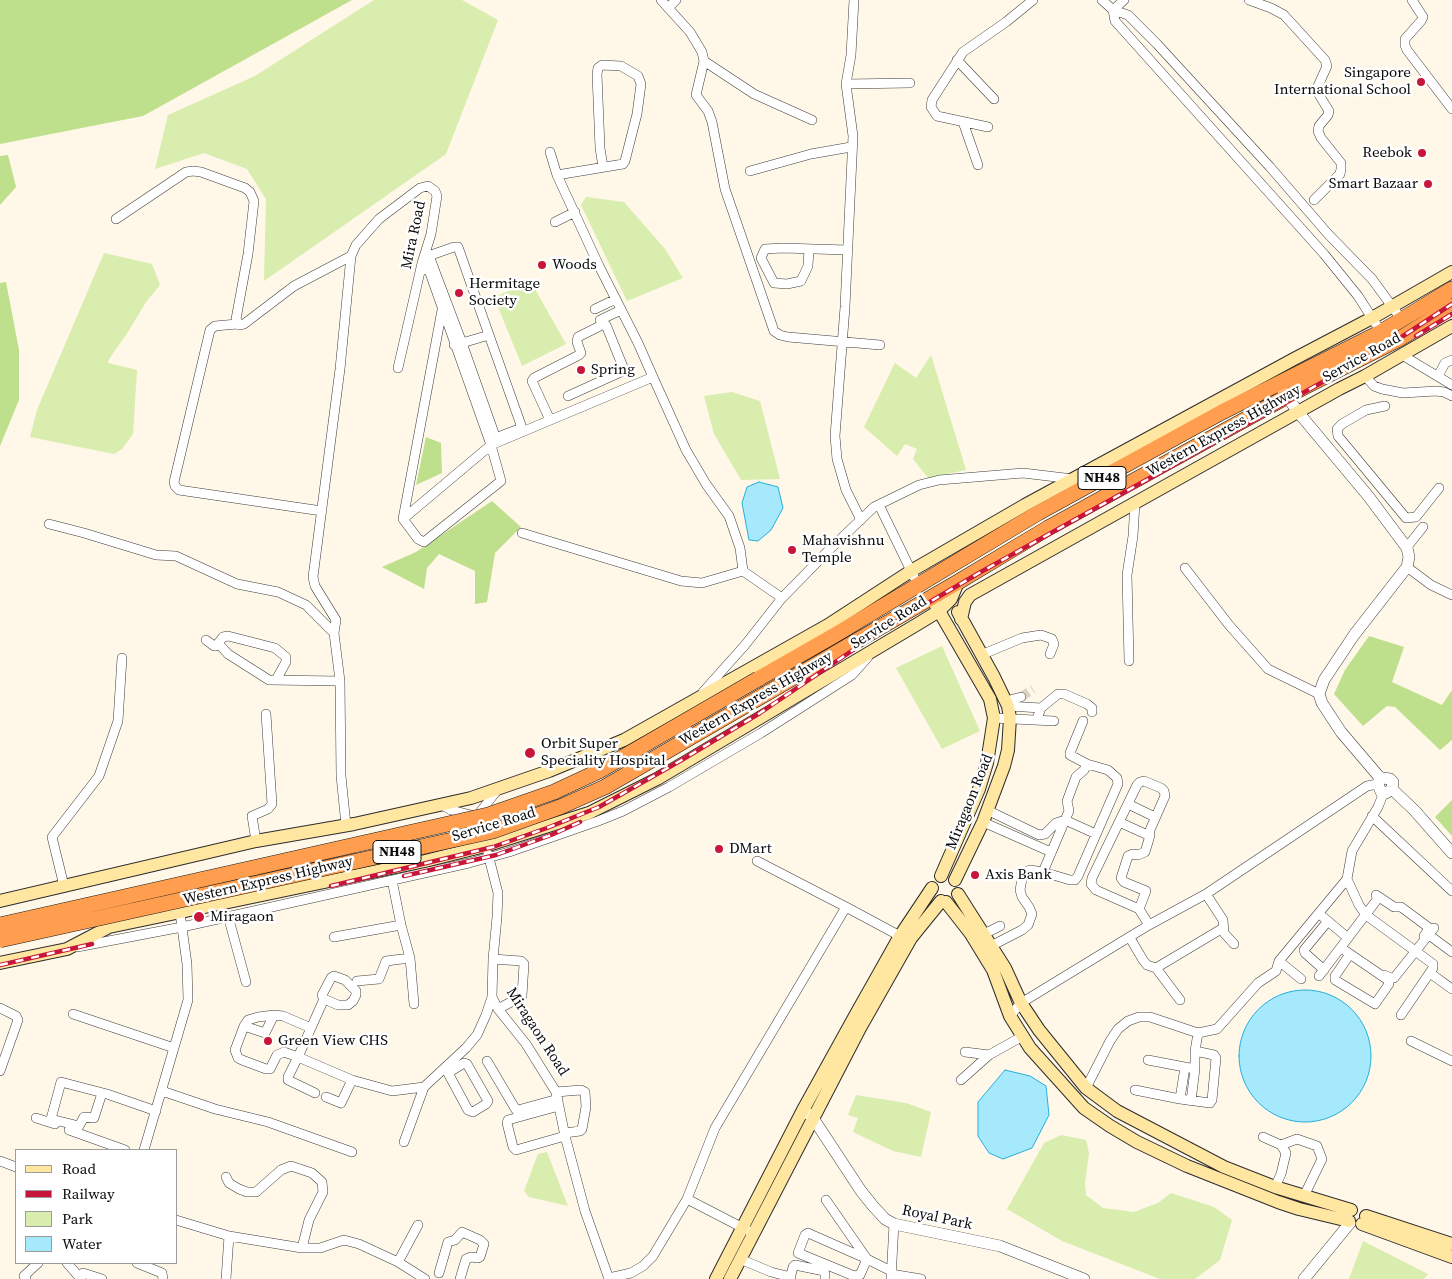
<!DOCTYPE html>
<style>
body{margin:0}
#map{position:relative;width:1452px;height:1279px;overflow:hidden;background:#fff7e7;font-family:"Source Serif 4",serif}
canvas{display:block}
.legend{position:absolute;left:15px;top:1149px;width:162px;height:115px;box-sizing:border-box;background:#fff;border:1px solid #9d9d9d;margin:0;padding:6px 9px;list-style:none;font-size:15px;color:#0a0a0a}
.legend li{display:flex;align-items:center;gap:10px;height:25px}
.legend b{width:25px;border:1px solid #9d9d9d}
</style>
<div id="map">
<canvas width="1452" height="1279"></canvas>
<ul class="legend">
<li><b style="height:6px;background:#ffe7a2"></b>Road</li>
<li><b style="height:6px;background:#c71639"></b>Railway</li>
<li><b style="height:14px;background:#d8edae"></b>Park</li>
<li><b style="height:14px;background:#a6e9fd"></b>Water</li>
</ul>
</div>
<script>
const g = document.querySelector('canvas').getContext('2d');
g.lineJoin = 'round';
function fillPath(path, color) { g.fillStyle = color; g.fill(path, 'evenodd'); }
const poly = rows => new Path2D(rows.map(r => 'M' + r).join(''));
function trace(path, color, width, dash) { g.strokeStyle = color; g.lineWidth = width; g.lineCap = dash ? 'butt' : 'round'; g.setLineDash(dash || []); g.stroke(path); }
function write(font, color, halo, rows, align = 'center') {
  g.font = font + ' "Source Serif 4",serif'; g.lineWidth = 5; g.setLineDash([]); g.textBaseline = 'middle'; g.strokeStyle = halo; g.fillStyle = color; for (const [text, x, y, turn = 0] of rows) {
    g.save(); g.translate(x, y); g.rotate((+turn || 0) * Math.PI / 180); g.textAlign = isNaN(turn) ? turn : align; if (halo) g.strokeText(text, 0, 0); g.fillText(text, 0, 0); g.restore();
  }
}
fillPath(poly([
 [374,0,462,0,498,20,446,154,264,281,266,199,247,169,204,153,155,169,168,115,255,76],
 [586,197,624,202,665,249,683,278,627,301,581,205],
 [104,253,152,264,160,285,146,302,128,332,109,359,108,363,137,370,133,434,122,449,114,454,30,437,37,410],
 [531,282,566,344,522,366,494,297],
 [931,355,966,470,928,478,913,459,917,449,905,444,897,456,864,427,895,363,916,378],
 [732,392,760,401,780,479,741,480,714,434,704,396],
 [942,646,980,731,942,749,896,668],
 [856,1095,906,1103,931,1112,921,1157,893,1151,853,1132,858,1118,848,1115],
 [1061,1135,1086,1140,1089,1153,1085,1183,1086,1195,1103,1208,1134,1212,1158,1203,1171,1193,1214,1207,1232,1220,1220,1260,1195,1279,1160,1279,1062,1241,1007,1209,1044,1143],
 [547,1152,568,1206,529,1197,524,1191,538,1154],
 [1363,1241,1428,1274,1424,1279,1349,1279]
]), '#d8edae');
fillPath(poly([
 [0,0,352,0,143,116,0,144],
 [8,155,16,187,0,205,0,156],
 [6,282,19,350,19,400,0,446,0,283],
 [426,437,441,443,442,473,416,485],
 [492,501,521,527,495,553,487,602,475,604,475,571,439,554,427,568,424,589,382,567,416,552],
 [1369,636,1404,647,1392,682,1442,705,1452,690,1452,740,1440,750,1395,707,1387,706,1363,726,1334,694,1345,670],
 [1452,800,1452,836,1435,817]
]), '#bedf8b');
const water = poly([
 [759,482,778,487,783,508,771,530,758,541,749,540,742,503,747,487,759,482],
 '1239 1056a66 66 0 1 1 132 0a66 66 0 1 1-132 0Z',
 [1005,1070,1030,1076,1046,1086,1049,1115,1032,1148,1003,1159,989,1153,978,1136,978,1102,1005,1070]
]);
fillPath(water, '#a6e9fd');
trace(water, '#26aedb', 1);
trace(poly([
 [1021,697,1033,689]
]), '#dad3c6', 9, [9, 4.5]);
const minor = poly([
 [661,0,690,32,702,52,704,61,696,95,708,111,712,122,725,189,774,331,780,335,788,337,880,345],
 [854,0,851,55,846,84,853,136,845,307,835,436,837,459,846,490,861,520],
 [1102,0,1113,10,1128,15,1157,44,1270,167,1328,234,1372,279,1402,320],
 [1249,0,1271,8,1284,15,1325,60,1327,66,1318,86,1318,93,1329,111,1328,115,1319,126,1318,131,1321,138,1341,163,1341,169,1340,174,1314,200],
 [1412,0,1423,17,1421,21,1405,39,1405,45,1407,50,1452,109],
 [668,8,676,0],
 [1113,10,1115,21,1324,254,1358,296,1381,332],
 [1113,10,1124,0],
 [957,60,994,99],
 [704,61,754,94,812,120],
 [846,84,910,83],
 [963,122,978,165],
 [988,127,937,116,931,107,932,100,963,52,1006,22,1033,0],
 [550,152,557,175,599,266,638,343,653,377],
 [750,171,811,154,851,147],
 [557,175,623,164,625,161,637,114,641,84,638,76,621,66,602,65,598,68,597,74,600,148,603,167],
 [116,219,186,172,193,171,201,172,245,188,250,192,254,201,248,254,236,319,239,325,244,324,294,286,351,256],
 [555,222,575,212],
 [809,249,808,266,801,281,787,284,774,283,761,258,765,249,783,248,847,250],
 [595,309,616,299],
 [442,310,403,519,491,445,653,377,686,450,706,484,729,516,740,548,743,571,782,598],
 [600,320,621,310],
 [237,324,215,326,210,330,174,482,175,486,179,490,322,511],
 [454,345,462,343,489,335,521,425,519,429,498,437,495,436,462,343,431,261,430,257,431,255,454,247,458,247,489,335],
 [1402,355,1452,385],
 [1365,376,1374,386,1382,389,1403,393,1436,391,1444,392,1452,396],
 [1438,376,1445,363,1452,360],
 [1385,406,1366,410,1342,424,1337,429,1338,436,1406,518,1416,517,1439,488],
 [550,420,532,381,534,378,579,355,581,353,577,342,578,337,602,325,606,325,623,367,621,372,568,396],
 [879,505,918,585],
 [403,519,418,539,424,542,501,481,491,445,430,273,422,263],
 [49,524,84,533,156,555,176,556,237,584,278,592,306,605,334,633,340,681,341,776,346,825],
 [522,533,681,581,702,583,743,571],
 [1407,547,1423,527],
 [1407,567,1431,585,1452,595],
 [1185,568,1229,625,1268,669,1319,694],
 [334,633,336,620,315,586,313,577,340,369,351,256,356,245,379,219,420,188,428,186,435,191,437,196,431,234,422,263,398,368],
 [206,640,214,646,216,646,223,637,228,636,275,648,286,657,286,662,276,680],
 [218,643,228,654,269,680,340,681],
 [981,655,1022,638,1041,635,1052,639,1054,644,1050,654],
 [1129,661,1127,575,1133,536,1135,503],
 [703,692,745,645,782,598,829,550,874,507,919,485,939,480,1023,473,1073,479],
 [1006,701,1021,697],
 [1008,706,1041,708],
 [994,718,1054,721],
 [1037,719,1041,708,1058,694,1064,694,1087,704,1092,708,1092,712],
 [1384,792,1378,807,1352,851,1347,879,1359,905,1366,915,1433,964,1433,968,1401,1015],
 [1128,804,1155,817],
 [442,805,451,810,471,815,479,828,482,819,481,811,498,789],
 [987,810,1039,835,1045,834,1056,823,1065,820,1069,811,1067,801,1076,777,1084,770,1087,764],
 [1372,816,1452,891],
 [983,822,1051,852],
 [1119,822,1150,836],
 [256,841,252,816,268,809,272,804,266,714],
 [488,854,498,893,497,917,493,959,492,997,498,1009,526,1044,556,1092,565,1136,585,1211,609,1279],
 [1043,872,1070,880,1075,880,1078,876,1118,784,1117,778,1108,770,1087,764,1070,755,1070,753,1083,721],
 [392,880,401,925,410,958,414,1004],
 [64,886,52,837,99,776,118,721,122,658],
 [1206,894,1223,920,1224,933,1234,944],
 [1376,895,1394,907,1401,907,1428,927,1428,930,1424,936],
 [846,907,900,936],
 [1139,909,1146,891,1124,882,1121,878,1128,856,1133,854,1138,855,1145,852,1149,839,1150,830,1165,796,1164,791,1161,788,1144,781,1140,782,1137,785,1092,878,1091,884,1096,890,1139,909,1149,925],
 [228,916,246,982],
 [1323,917,1348,938],
 [984,934,1000,926],
 [1429,935,1452,952],
 [334,937,401,925],
 [1130,938,1143,960,1147,965,1156,968],
 [991,946,1022,930,1028,925,1032,914,1029,907,1022,897,1020,890,1023,873,1030,870,1043,872,1065,820,1096,834],
 [77,947,182,927,469,863,509,852,598,821,623,811,669,787,761,733,852,675,868,657],
 [1341,948,1350,954,1388,980,1389,984,1375,1004,1335,980,1335,976,1350,954],
 [493,959,521,961,524,964,522,996,498,1009],
 [1279,961,1301,979],
 [1324,970,1305,953,1304,950,1328,921],
 [1430,973,1452,989],
 [1384,975,1391,978,1394,978,1434,928],
 [334,976,345,980,356,991,356,995,353,1001,348,1005,338,1005,324,999,322,995,331,978,334,976],
 [1319,976,1379,897],
 [357,981,379,979,386,961,410,958],
 [1180,1000,1156,968,1223,928],
 [0,1008,16,1016,18,1020,0,1071],
 [73,1014,174,1048],
 [1010,1016,1021,1003,1149,925,1206,894,1367,786,1378,784],
 [244,1026,265,1033,274,1015],
 [311,1028,324,999],
 [1411,1041,1452,1061],
 [965,1052,989,1055,1023,1036],
 [1148,1060,1195,1069],
 [487,1061,516,1110,518,1110,558,1099],
 [445,1068,446,1070,448,1073,468,1110,473,1112,486,1104,488,1101,467,1064,464,1063,448,1073],
 [961,1080,989,1055],
 [1086,1088,1110,1041,1118,1029,1128,1021,1139,1017,1150,1017,1198,1033,1217,1029,1258,983,1276,971,1279,961,1347,879],
 [1135,1090,1180,1099,1210,1103,1212,1100,1216,1058,1214,1055,1195,1051],
 [162,1091,215,1109,268,1122,352,1152],
 [556,1092,581,1090,585,1092,586,1107,582,1129,580,1131,565,1133],
 [102,1093,94,1118,84,1117,79,1126,51,1119,61,1082,107,1094,156,1111],
 [315,1093,288,1080,288,1077,298,1057,311,1028,283,1016,274,1015,258,1017,248,1020,244,1026,235,1050,238,1058,242,1060,266,1069,270,1069,277,1055,284,1052,298,1057,352,1080,392,1091,424,1087,466,1048,477,1035,486,1015,492,997],
 [326,1097,341,1103,352,1080],
 [1180,1099,1185,1067],
 [1191,1101,1195,1069,1195,1051,1198,1033],
 [559,1106,508,1120,507,1123,513,1147,516,1150,565,1136],
 [36,1118,55,1124],
 [69,1130,125,1150],
 [1263,1137,1281,1145,1286,1153,1281,1174,1275,1187],
 [404,1142,424,1087],
 [1281,1145,1297,1139,1317,1146,1322,1159,1304,1196],
 [144,1150,188,1000,187,964,180,913],
 [0,1161,16,1167],
 [226,1177,229,1183,239,1189,247,1192,256,1192,281,1170,291,1166,312,1173,322,1182,323,1192,309,1220,302,1248],
 [687,1199,747,1230],
 [826,1200,867,1259,891,1271],
 [176,1220,229,1236,302,1248,320,1248,344,1240,359,1244,398,1262,425,1279],
 [808,1233,867,1259,860,1275,854,1276,798,1253,805,1235,808,1233],
 [740,1259,771,1272,791,1277],
 [398,1262,418,1225],
 [67,1263,81,1279],
 [137,1263,162,1273,163,1279],
 [83,1273,102,1279],
 [439,1273,448,1242,455,1240,462,1232,480,1240,484,1244,480,1257,478,1258,471,1257,466,1259,460,1279],
 [891,1274,921,1279],
 [609,1278,631,1273,643,1266,653,1256,687,1199,715,1128,846,907,757,861],
 [26,1279,24,1276,38,1263],
 [226,1279,229,1236],
 [790,1279,793,1267,795,1265,824,1271,825,1274,825,1279],
 [891,1279,894,1224]
]);
const tertiary = poly([
 [1283,391,1298,412,1369,497,1407,548,1409,557,1407,567,1354,635,1324,680,1319,694,1322,703,1341,732,1381,779],
 [1392,789,1386,793,1381,792,1378,784,1379,780,1383,778,1390,779,1393,782,1392,789,1415,811,1452,853],
 [807,1113,813,1118,861,1191,873,1206,885,1219,894,1224,1000,1246,1084,1279],
 [1304,1279,1350,1223]
]);
const secondary = poly([
 [935,604,990,699,994,718,987,763,979,789,941,876],
 [961,619,965,602,970,595,1339,389,1365,376,1452,326],
 [955,880,983,822,1004,766,1008,750,1010,718,1008,706,994,677,958,612],
 [958,894,1005,968,1021,1003,1039,1030,1086,1088,1117,1111,1224,1167,1275,1187,1351,1210],
 [0,901,256,841,354,824,471,798,549,771,624,740,828,625,911,571,1025,505,1294,359,1372,318,1452,272],
 [946,902,971,934,993,970,1010,1016,1030,1048,1084,1108,1110,1126,1137,1142,1187,1166,1278,1202,1299,1209,1349,1221],
 [0,963,67,949,109,927,425,861,485,846,589,813,657,779,916,625,939,611,951,599,958,582],
 [1366,1216,1452,1244],
 [1362,1224,1452,1257],
 [716,1279,803,1110,855,1016,900,936,932,888],
 [730,1279,860,1028,911,938,941,901]
]);
const trunk = poly([
 [758,679,835,635,1038,513,1222,412,1381,332,1452,289],
 [767,693,958,582,1048,528,1306,386,1401,338,1452,306]
]);
trace(minor, '#3d3d3d', 10);
trace(tertiary, '#3d3d3d', 12);
trace(secondary, '#2c2c2c', 14);
trace(trunk, '#1b1b1b', 16);
trace(minor, '#fff', 9);
trace(tertiary, '#fff', 11);
trace(secondary, '#ffe7a2', 12);
trace(trunk, '#ff9e4e', 15);
const rail = poly([
 [1416,336,1452,314],
 [404,876,496,855,551,835,580,822],
 [331,886,493,847,547,828,599,807,680,761,760,713,887,627,979,573,1391,344,1452,304],
 [0,965,92,944]
]);
trace(rail, '#c71639', 4.5);
trace(rail, '#fff', 2.5, [8]);
const trunkBridge = poly([
 [0,925,488,815,554,792,599,771,758,679],
 [0,940,493,831,560,807,605,787,767,693]
]);
trace(trunkBridge, '#1b1b1b', 16, []);
trace(trunkBridge, '#ff9e4e', 15);
for (const [x, y, r, color] of [
 [1421,82,5,"#c71639"],
 [1422,153,5,"#c71639"],
 [1428,184,5,"#c71639"],
 [542,265,5,"#c71639"],
 [459,293,5,"#c71639"],
 [581,370,5,"#c71639"],
 [792,550,5,"#c71639"],
 [530,753,6,"#c71639"],
 [719,849,5,"#c71639"],
 [975,875,5,"#c71639"],
 [199,917,6,"#c71639"],
 [268,1041,5,"#c71639"]
]) { const dot = new Path2D(); dot.arc(x, y, r, 0, 2 * Math.PI); g.fillStyle = color; g.fill(dot); trace(dot, '#fff', 2); }
for (const [x, y, w] of [
 [1102,478,48],
 [397,852,48]
]) { const box = new Path2D(); box.roundRect(x - w / 2, y - 11.5, w, 23, 4); g.fillStyle = '#fff'; g.fill(box); trace(box, '#0a0a0a', 1); }
write('bold 14px', '#0a0a0a', null, [
 ["NH48",1102,478],
 ["NH48",397,852]
]);
write('15px', '#0a0a0a', '#fff', [
 ["Singapore",1411,73,"right"],
 ["International School",1411,90,"right"],
 ["Reebok",1412,153,"right"],
 ["Smart Bazaar",1418,184,"right"],
 ["Woods",552,265],
 ["Hermitage",469,284],
 ["Society",469,301],
 ["Spring",591,370],
 ["Mahavishnu",802,541],
 ["Temple",802,558],
 ["Orbit Super",541,744],
 ["Speciality Hospital",541,761],
 ["DMart",729,849],
 ["Axis Bank",985,875],
 ["Miragaon",210,917],
 ["Green View CHS",278,1041]
], 'left');
write('15px', '#0a0a0a', '#fff', [
 ["Mira Road",414,235,-78],
 ["Service Road",1362,358,-29],
 ["Western Express Highway",1224,431,-29],
 ["Service Road",889,623,-32],
 ["Western Express Highway",756,699,-30],
 ["Miragaon Road",970,802,-68],
 ["Service Road",494,825,-17],
 ["Western Express Highway",268,881,-13],
 ["Miragaon Road",537,1032,57],
 ["Royal Park",937,1218,12]
]);
</script>
